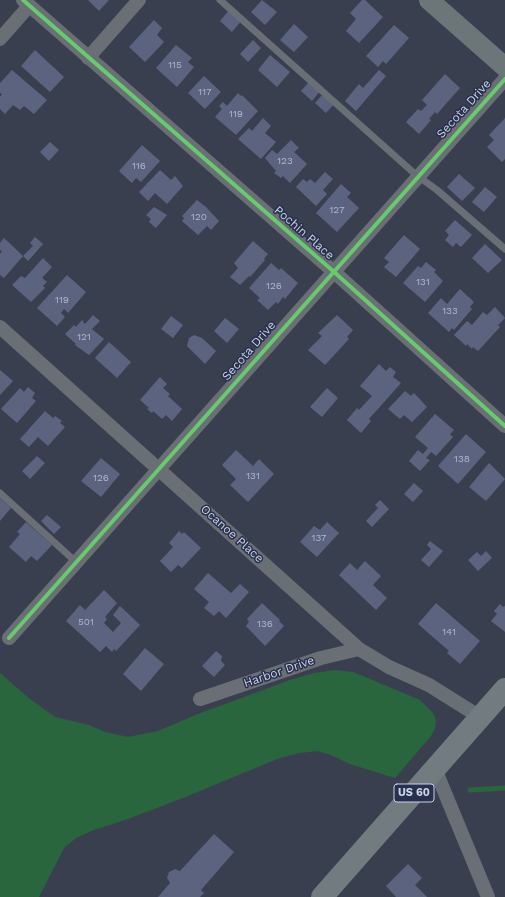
<!DOCTYPE html>
<style>
body{margin:0}
canvas{display:block;background:#3a3f4f}
</style>
<canvas width="505" height="897"></canvas>
<script>
const g = document.querySelector('canvas').getContext('2d');
g.lineJoin = 'round';
function fillPath(path, color) { g.fillStyle = color; g.fill(path, 'evenodd'); }
const poly = rows => new Path2D(rows.map(r => 'M' + r).join(''));
function trace(path, color, width, dash) { g.strokeStyle = color; g.lineWidth = width; g.lineCap = dash ? 'butt' : 'round'; g.setLineDash(dash || []); g.stroke(path); }
function write(font, color, halo, rows, align = 'center') {
  g.font = font + ' "Work Sans",sans-serif'; g.lineWidth = 3; g.setLineDash([]); g.textBaseline = 'middle'; g.strokeStyle = halo; g.fillStyle = color; for (const [text, x, y, turn = 0] of rows) {
    g.save(); g.translate(x, y); g.rotate((+turn || 0) * Math.PI / 180); g.textAlign = isNaN(turn) ? turn : align; if (halo) g.strokeText(text, 0, 0); g.fillText(text, 0, 0); g.restore();
  }
}
fillPath(poly([
 [334,670,353,672,420,700,433,713,436,720,435,728,431,736,395,778,350,764,331,755,318,751,299,753,277,759,183,798,125,820,91,831,76,838,64,848,39,897,0,897,0,673,30,699,55,717,89,725,105,732,128,737,158,731,198,714,290,680,314,673]
]), '#29663d');
trace(poly([
 [470,790,505,788]
]), '#29663d', 5);
fillPath(poly([
 [88,0,109,0,99,11],
 [262,0,277,12,265,25,251,12],
 [362,0,365,0,383,17,359,43,346,31,356,19,350,13],
 [230,9,242,20,232,32,220,21],
 [154,20,162,28,157,35,164,42,145,62,129,47],
 [294,24,308,37,294,52,280,40],
 [394,25,409,38,386,64,383,61,378,67,366,56],
 [253,40,261,48,248,62,240,54],
 [176,45,192,58,188,62,194,67,177,87,156,68],
 [35,50,64,77,50,92,21,66],
 [270,55,290,72,277,87,258,70],
 [12,70,47,100,34,114,24,106,20,110,13,105,5,114,0,109,0,97,2,94,0,93,0,83],
 [379,70,386,76,356,111,345,101,359,84,363,88],
 [445,74,460,88,437,114,435,112,429,119,431,120,419,134,406,122,418,109,421,111,427,105,422,100],
 [204,76,221,92,205,109,188,93],
 [309,82,320,91,312,101,301,91],
 [238,93,241,96,242,95,258,111,236,135,215,117,222,109,219,106,223,102,227,106],
 [324,93,335,103,326,113,315,103],
 [263,118,271,126,265,133,276,142,261,159,238,139,249,128,252,131],
 [505,118,505,159,502,162,487,147,494,140,489,135],
 [291,140,299,148,294,152,307,164,290,183,283,176,281,178,274,173,276,171,265,158,272,150,277,154],
 [50,142,59,150,49,161,40,152],
 [142,145,160,161,141,182,136,178,132,183,119,171],
 [160,170,171,180,175,176,183,186,167,204,155,193,148,201,139,192],
 [325,172,333,179,323,190,327,194,316,206,296,187,303,179,307,182,310,179,315,183],
 [459,174,475,188,462,201,447,187],
 [341,184,351,193,347,197,359,208,337,232,316,213],
 [485,187,497,197,484,212,472,202],
 [197,200,206,207,219,221,211,230,207,226,198,235,182,221,184,218,182,216],
 [154,207,167,215,156,228,149,222,151,219,146,215],
 [455,220,472,235,461,247,456,243,453,247,445,240,449,235,445,231],
 [404,235,420,249,396,277,384,267,389,262,384,258],
 [35,237,43,244,28,261,23,256,33,246,30,243],
 [4,238,23,256,4,278,0,275,0,254,2,251,0,250,0,243],
 [253,241,268,254,264,259,265,260,250,277,249,276,240,285,230,277,238,268,234,263],
 [485,244,502,260,488,273,472,258],
 [43,258,52,267,42,278,47,282,43,286,45,288,31,302,12,285,21,276,25,278],
 [426,262,436,270,434,272,443,281,425,302,403,283,418,266,421,268],
 [271,263,279,270,281,268,298,283,285,299,283,297,278,304,276,302,268,310,257,300,260,298,249,288],
 [67,275,86,292,68,313,64,309,61,313,65,317,57,326,37,308],
 [460,289,474,302,470,307,472,309,454,330,452,328,449,332,428,313,441,298,447,304],
 [495,307,505,318,498,325,500,327,478,351,473,347,472,349,467,344,466,346,454,335,467,321,472,325,483,312,487,315],
 [93,315,100,321,92,329,104,339,89,355,75,345,76,344,65,334,74,325,76,327,82,320,85,324],
 [337,315,353,330,347,337,349,339,325,365,308,350,322,336,318,333],
 [171,316,183,325,173,338,161,329],
 [225,318,239,329,227,343,214,331],
 [194,335,202,338,216,351,205,364,187,346,189,338],
 [109,342,131,362,117,378,95,358],
 [379,364,386,371,390,367,396,372,393,377,401,383,369,419,371,421,361,433,347,420,357,408,359,410,372,396,360,386],
 [0,370,13,381,0,395],
 [160,377,167,384,163,388,170,394,168,396,182,409,172,421,166,415,162,419,153,411,152,413,147,409,149,408,140,400],
 [28,387,35,393,32,398,36,401,17,423,1,409,20,388,24,392],
 [327,388,338,398,322,417,310,407],
 [405,391,411,396,414,393,427,407,412,422,404,415,400,419,388,409],
 [45,411,53,418,55,416,62,421,60,423,65,427,48,446,38,437,29,447,20,439],
 [435,414,454,430,450,434,453,437,436,456,431,452,426,458,430,460,420,471,409,461,418,450,423,454,428,448,415,437],
 [466,434,486,452,458,484,438,466],
 [236,450,253,466,259,459,274,474,248,502,230,485,236,479,222,465],
 [37,456,45,463,30,479,22,471],
 [101,458,120,474,101,497,81,481],
 [489,463,505,479,486,501,469,487],
 [414,483,423,491,413,502,404,494],
 [0,498,11,508,0,521],
 [380,500,389,509,372,527,366,521,378,508,375,505],
 [47,515,61,527,54,534,41,521],
 [26,522,52,545,37,561,31,556,26,562,9,547,20,534,17,532],
 [327,522,339,533,317,557,300,542,314,526,320,530],
 [179,531,182,534,184,532,201,548,182,568,178,565,171,572,160,561,173,547,169,543],
 [430,541,443,551,429,567,421,560,431,549,427,545],
 [486,551,492,558,478,571,468,560,477,552,481,556],
 [365,561,381,576,373,585,387,598,376,610,339,575,350,563,357,570],
 [208,573,231,593,240,584,249,592,226,618,219,611,214,616,204,608,209,602,194,589],
 [104,590,117,603,105,617,107,619,104,623,113,632,121,623,113,615,120,606,140,625,116,651,114,649,112,652,106,646,100,652,66,621,80,605,85,610],
 [262,603,280,620,279,621,284,626,265,646,246,626,249,622,247,619],
 [436,603,480,641,460,664,447,653,449,651,418,624],
 [500,604,503,607,505,606,505,632,491,621,497,614,494,611],
 [145,648,164,664,141,691,123,674],
 [216,651,222,656,221,661,225,665,214,677,202,666],
 [214,834,234,852,201,890,204,893,200,897,158,897,170,883,167,878,169,872,175,869,180,871],
 [408,864,422,878,415,885,427,897,396,897,386,886]
]), '#5c637f');
trace(poly([
 [220,0,415,174,437,190,505,249],
 [0,493,76,562]
]), '#696f74', 7);
trace(poly([
 [23,0,333,271,505,426],
 [0,39,29,6],
 [88,58,139,0],
 [0,327,359,649,389,667,429,685,480,717],
 [9,638,505,79],
 [200,699,321,658,359,649],
 [435,769,488,897]
]), '#696f74', 14);
trace(poly([
 [429,0,505,67]
]), '#6c7578', 20);
trace(poly([
 [322,897,505,689]
]), '#727b7f', 22);
trace(poly([
 [23,0,333,271,505,426],
 [9,638,505,79]
]), '#67ca6e', 4);
write('10px', '#b0b7cc', null, [
 ["115",175,65],
 ["117",205,92],
 ["119",236,114],
 ["123",285,161],
 ["116",139,166],
 ["127",337,210],
 ["120",199,217],
 ["131",423,282],
 ["126",274,286],
 ["119",62,300],
 ["133",450,311],
 ["121",84,337],
 ["138",462,459],
 ["131",253,476],
 ["126",101,478],
 ["137",319,538],
 ["501",86,622],
 ["136",265,624],
 ["141",449,632]
]);
for (const [x, y, w] of [
 [414,793,40]
]) { const box = new Path2D(); box.roundRect(x - w / 2, y - 9, w, 18, 3); g.fillStyle = '#27304d'; g.fill(box); trace(box, '#ccd3e5', 1); }
write('bold 11px', '#ccd3e5', null, [
 ["US 60",414,793]
]);
write('12px', '#ccd3e5', '#27304d', [
 ["Secota Drive",464,109,-48],
 ["Pochin Place",304,233,41],
 ["Secota Drive",249,351,-49],
 ["Ocanoe Place",232,534,42],
 ["Harbor Drive",279,672,-19]
]);
</script>
